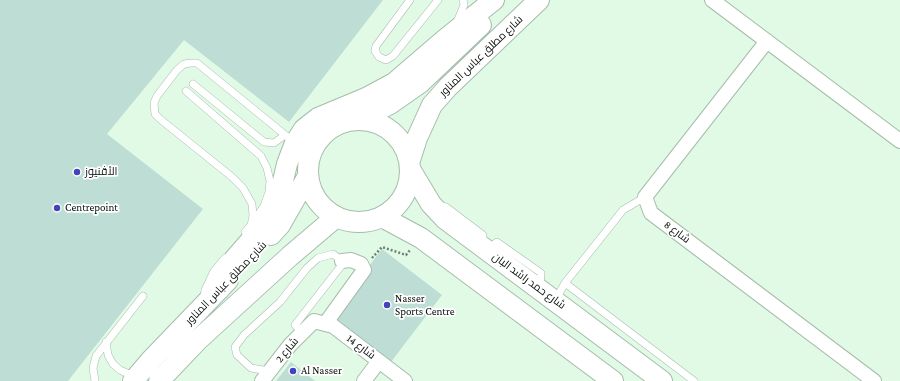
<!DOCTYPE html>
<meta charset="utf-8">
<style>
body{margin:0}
canvas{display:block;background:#e1fae6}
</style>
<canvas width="900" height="381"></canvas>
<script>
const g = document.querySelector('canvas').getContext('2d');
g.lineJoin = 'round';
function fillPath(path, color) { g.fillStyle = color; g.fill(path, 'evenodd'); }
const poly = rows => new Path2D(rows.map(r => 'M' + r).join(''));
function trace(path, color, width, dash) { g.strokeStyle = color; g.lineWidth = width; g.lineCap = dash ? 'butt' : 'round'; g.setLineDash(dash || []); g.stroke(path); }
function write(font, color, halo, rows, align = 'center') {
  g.font = font + ' "Crimson Pro",Cairo,serif'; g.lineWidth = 3.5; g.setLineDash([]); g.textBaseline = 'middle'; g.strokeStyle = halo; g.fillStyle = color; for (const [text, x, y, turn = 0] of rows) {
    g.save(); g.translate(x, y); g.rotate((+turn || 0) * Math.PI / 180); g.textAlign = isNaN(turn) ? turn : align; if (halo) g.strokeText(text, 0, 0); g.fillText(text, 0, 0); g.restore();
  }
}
fillPath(poly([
 [0,0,383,0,289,122,184,40,107,134,203,209,68,381,0,381],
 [382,249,442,295,391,362,331,316],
 [291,362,315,381,276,381]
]), '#beded5');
const lane = poly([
 [410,0,376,46,375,51,379,57,386,60,393,56,438,0],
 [457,22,464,5,463,0],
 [193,84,264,142,274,143,285,135],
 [186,91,261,156,267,168,270,181,269,192,264,206,253,222],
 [441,206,446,207,483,235,482,244],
 [245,232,251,225,253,216,252,204,243,188,232,177,160,119,155,114,154,103,157,96,177,70,184,64,191,63,197,63,295,143],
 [488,249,497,242,541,273,540,287],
 [565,283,694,381],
 [204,299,205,290,214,271,225,258],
 [556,299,565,283,623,210,645,197],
 [106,342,108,355,113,364,120,370,129,374,135,374],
 [269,371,251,368,237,355,235,347,244,335,280,302,307,268,318,258,333,254,342,261,341,266,295,325,302,332],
 [95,381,93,368,96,356,143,296]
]);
const street = poly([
 [712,0,900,141],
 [767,41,645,197,651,213,874,381],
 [325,324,364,270,361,264,351,260,342,261],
 [262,381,290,345,314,321,333,326,405,381],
 [364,381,379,361]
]);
const secondary = poly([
 [358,120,390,104,420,83,481,25],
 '308 171a51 51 0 1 1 102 0a51 51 0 1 1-102 0Z',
 [410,160,417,138,432,105,448,87,539,0],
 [410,169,431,204,445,219,662,381],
 [382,217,421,238,613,381],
 [271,235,280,225,308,176],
 [219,290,231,263,263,226,275,206,282,185,287,164,295,143,304,129,318,118,366,98,394,83,444,40,494,0],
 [133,381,151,360,228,280],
 [159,381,198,340,290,256,336,217]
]);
trace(lane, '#a5bdab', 8);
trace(street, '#a5bdab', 16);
trace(secondary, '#a5bdab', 22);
trace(poly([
 [372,258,382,247,406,255,410,250]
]), '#708074', 2.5, [2, 2]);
trace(lane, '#fff', 7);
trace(street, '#fff', 14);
trace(secondary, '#fff', 20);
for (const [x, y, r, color] of [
 [77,172,4,"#4344b9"],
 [57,208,4,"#4344b9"],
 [387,305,4,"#4344b9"],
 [293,371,4,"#4344b9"]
]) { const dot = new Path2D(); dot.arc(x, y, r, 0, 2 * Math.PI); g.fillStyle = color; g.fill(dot); trace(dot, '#fff', 1.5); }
write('11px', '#08100a', '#fff', [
 ["شارع مطلق عباس المناور",481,56,-44],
 ["شارع 8",677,232,37],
 ["شارع حمد راشد البان",529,281,36],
 ["شارع مطلق عباس المناور",226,283,-46],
 ["شارع 14",361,347,37],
 ["شارع 2",287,350,-50]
]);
write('11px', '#08100a', '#fff', [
 ["الأڤنيوز",85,172],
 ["Centrepoint",65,208],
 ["Nasser",395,299],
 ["Sports Centre",395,312],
 ["Al Nasser",301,371]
], 'left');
</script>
